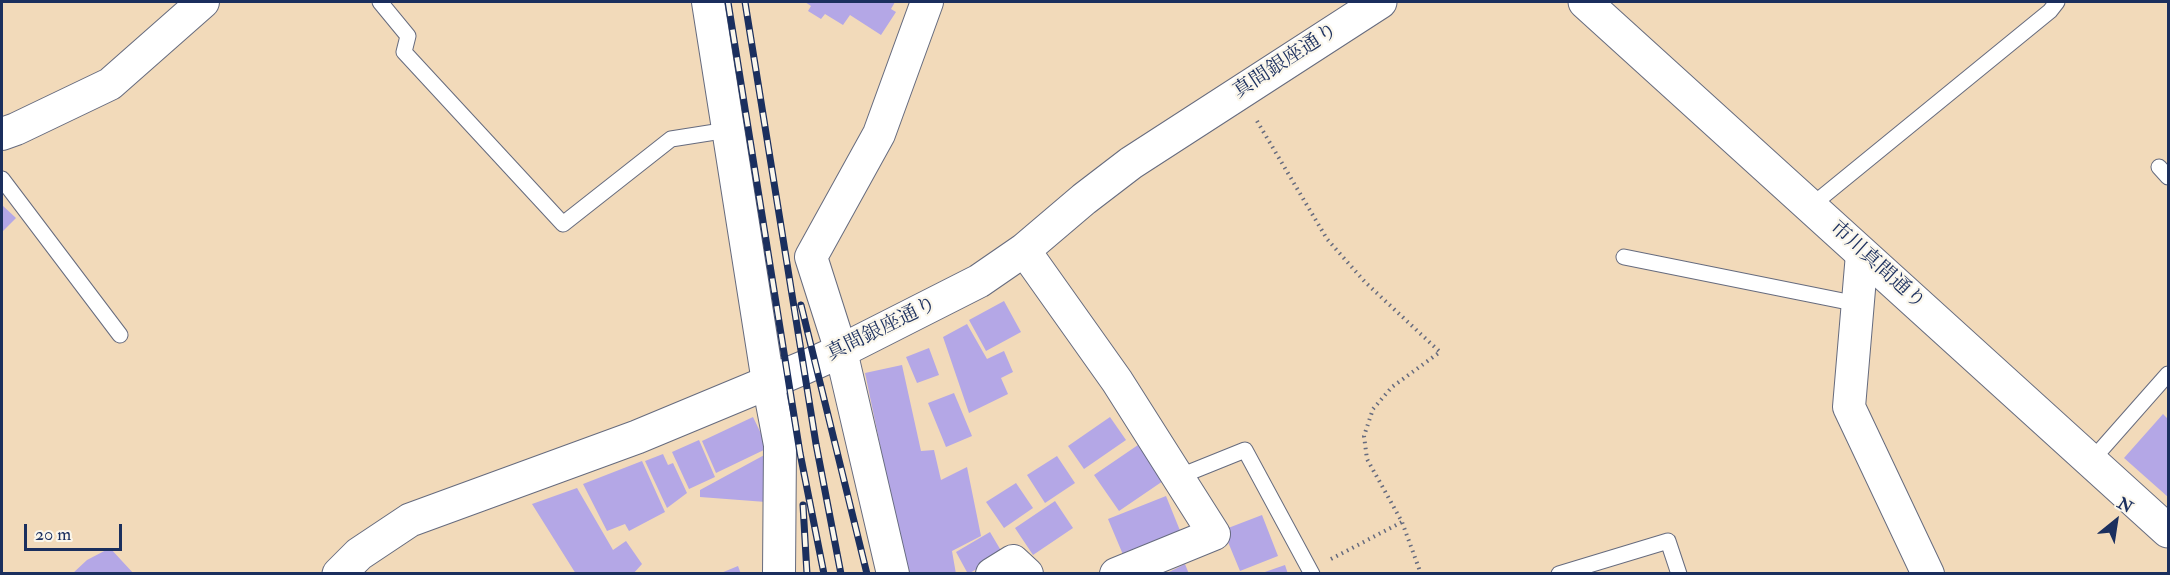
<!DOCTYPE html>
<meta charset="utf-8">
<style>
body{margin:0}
#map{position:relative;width:2170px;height:575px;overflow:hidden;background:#f2daba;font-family:"IM FELL Double Pica",serif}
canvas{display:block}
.frame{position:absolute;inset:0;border:3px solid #1b2f5e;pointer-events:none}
.north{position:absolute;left:2086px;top:491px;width:60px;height:60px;-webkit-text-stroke:4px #fbf7ec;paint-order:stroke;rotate:30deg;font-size:16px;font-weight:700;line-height:24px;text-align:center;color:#1b2f5e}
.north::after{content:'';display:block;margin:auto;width:21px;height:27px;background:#1b2f5e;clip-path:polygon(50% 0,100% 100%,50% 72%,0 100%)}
.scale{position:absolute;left:24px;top:524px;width:98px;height:27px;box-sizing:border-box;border:3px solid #1b2f5e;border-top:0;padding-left:8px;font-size:18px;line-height:21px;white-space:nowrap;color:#1b2f5e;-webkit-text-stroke:4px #fbf7ec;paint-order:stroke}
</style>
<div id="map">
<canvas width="2170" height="575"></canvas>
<div class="frame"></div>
<div class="north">N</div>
<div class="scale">20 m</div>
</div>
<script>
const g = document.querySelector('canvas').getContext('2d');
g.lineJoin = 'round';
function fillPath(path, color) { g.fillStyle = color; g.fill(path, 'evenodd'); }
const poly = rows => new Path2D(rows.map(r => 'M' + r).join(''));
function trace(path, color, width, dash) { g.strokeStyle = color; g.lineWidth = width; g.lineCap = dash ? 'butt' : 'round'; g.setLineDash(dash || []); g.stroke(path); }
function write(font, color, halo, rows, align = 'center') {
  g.font = font + ' "IM FELL Double Pica","Noto Serif JP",serif'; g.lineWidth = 4.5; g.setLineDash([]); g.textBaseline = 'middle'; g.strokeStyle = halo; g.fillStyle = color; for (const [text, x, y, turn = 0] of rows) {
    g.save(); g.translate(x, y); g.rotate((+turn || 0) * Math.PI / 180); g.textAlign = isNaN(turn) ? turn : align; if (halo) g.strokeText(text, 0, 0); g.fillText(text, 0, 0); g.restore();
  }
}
fillPath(poly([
 [805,2,895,2,891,9,896,12,881,35,850,15,843,25,825,14,821,19,808,11,811,6],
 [2,205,16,218,2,232],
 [1004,301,1021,332,986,351,969,320],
 [967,324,987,359,1004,351,1013,372,1001,378,1008,394,969,413,943,337],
 [929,348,939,375,917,383,906,357],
 [902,365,921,451,934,450,941,480,967,467,981,536,952,551,956,574,907,574,865,373],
 [954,393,972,436,946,447,928,403],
 [2163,414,2168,419,2168,497,2124,458],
 [753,417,768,448,716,473,702,441],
 [1110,417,1126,440,1084,469,1068,446],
 [699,440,715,477,689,489,672,452],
 [1138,445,1163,481,1119,511,1094,475],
 [768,453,766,502,700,497,700,490],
 [663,454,668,465,673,463,687,493,667,508,645,461],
 [1057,456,1075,483,1045,503,1027,475],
 [642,461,665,512,629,531,625,524,607,531,583,484],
 [1016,483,1033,508,1004,528,986,502],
 [577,488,613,550,626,541,642,564,633,574,576,574,532,504],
 [1166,496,1181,533,1124,557,1108,519],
 [1055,501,1073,528,1033,555,1015,528],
 [1262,515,1278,556,1240,571,1223,530],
 [990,532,1003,554,968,574,956,552],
 [110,548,134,574,72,574,87,560],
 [1185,564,1189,574,1165,574],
 [1285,565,1288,574,1262,574,1262,573],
 [738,566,741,574,721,574,721,573]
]), '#b4a7e6');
const service = poly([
 [380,2,408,36,404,52,563,224,671,139,728,130],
 [2159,167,2168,177],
 [2,179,120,335],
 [1811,206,2050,11,2057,2],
 [1624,257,1858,304],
 [2092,460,2168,374],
 [1178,477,1245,450,1312,574],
 [1559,574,1668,541,1679,574]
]);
const minor = poly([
 [708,2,768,382,780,445,779,574],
 [2,134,16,129,110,84,203,2],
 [1024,250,1117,381,1214,534,1116,574],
 [1862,254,1849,407,1928,574],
 [893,574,841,351,811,257,879,134,927,2],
 [992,574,1013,561,1027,574]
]);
const tertiary = poly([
 [1585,2,2168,531],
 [339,574,359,554,410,520,637,437,803,368,841,351,979,281,1024,250,1084,199,1131,163,1380,2]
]);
trace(service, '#666b7e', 17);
trace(minor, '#666b7e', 34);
trace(tertiary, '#666b7e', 35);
trace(poly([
 [1257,121,1327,239,1365,282,1440,352,1392,387,1373,409,1364,436,1367,459,1402,522,1421,574],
 [1331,559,1402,522]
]), '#666b7e', 4, [1.5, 4.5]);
trace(service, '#fff', 15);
trace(minor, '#fff', 32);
trace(tertiary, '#fff', 33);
const rail = poly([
 [728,2,800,453,824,574],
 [745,2,816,444,841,574],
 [801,305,867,574],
 [803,505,807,574]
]);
trace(rail, '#1b2f5e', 7);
trace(rail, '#fbf7ec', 4.5, [14]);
write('20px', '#1b2f5e', '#fbf7ec', [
 ["真間銀座通り",1286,62,-33],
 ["市川真間通り",1877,266,42],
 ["真間銀座通り",882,330,-26]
]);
</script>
